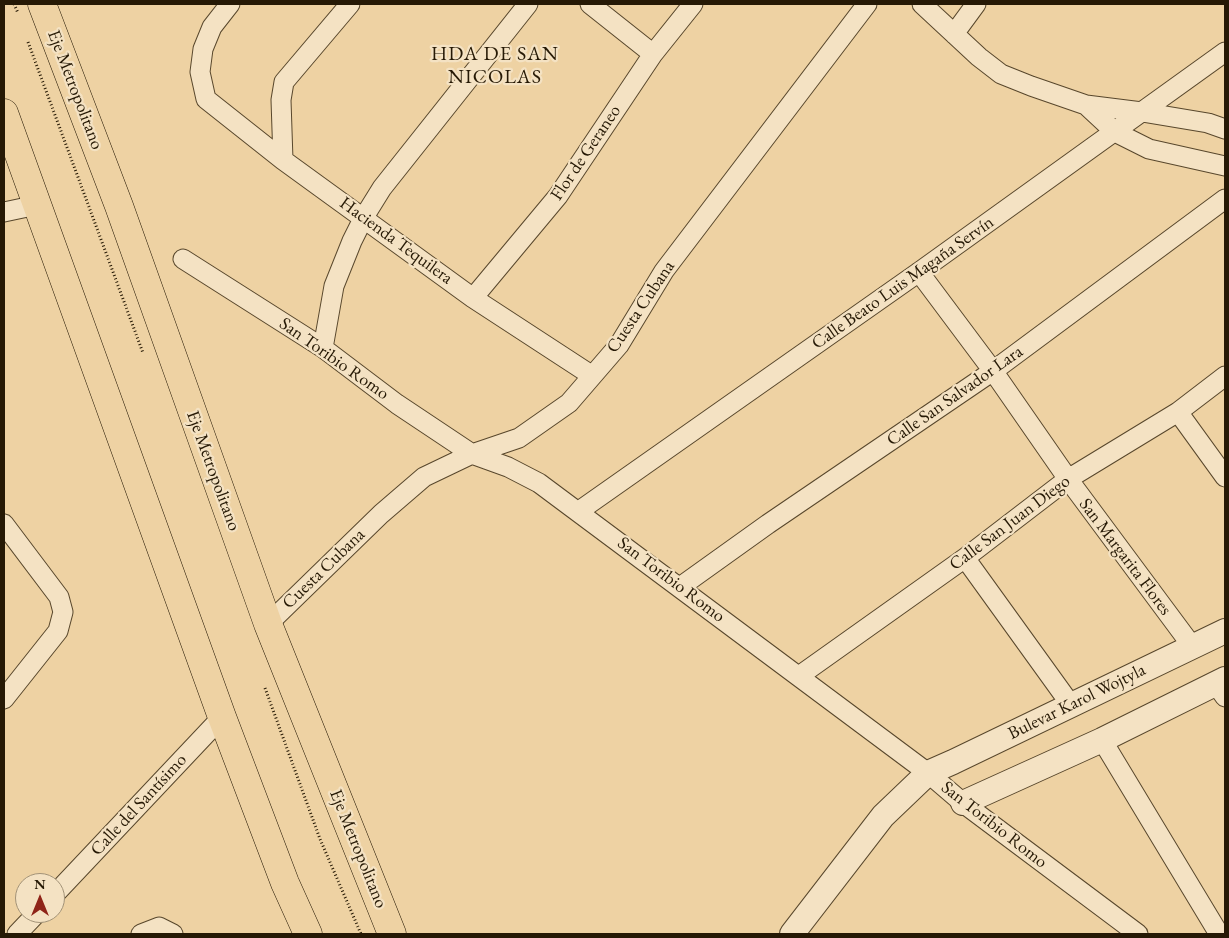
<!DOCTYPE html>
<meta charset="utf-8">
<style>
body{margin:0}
#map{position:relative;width:1229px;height:938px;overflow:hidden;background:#eed2a3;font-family:"EB Garamond",serif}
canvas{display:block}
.frame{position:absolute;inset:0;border:5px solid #261905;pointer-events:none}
.north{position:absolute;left:15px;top:873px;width:50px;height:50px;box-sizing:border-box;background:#f4e2c3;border:1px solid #a29277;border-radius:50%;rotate:0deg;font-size:14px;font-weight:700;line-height:20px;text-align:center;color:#261905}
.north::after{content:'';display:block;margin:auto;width:18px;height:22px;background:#8f2418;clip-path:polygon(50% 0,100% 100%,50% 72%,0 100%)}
</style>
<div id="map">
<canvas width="1229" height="938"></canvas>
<div class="frame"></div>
<div class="north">N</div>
</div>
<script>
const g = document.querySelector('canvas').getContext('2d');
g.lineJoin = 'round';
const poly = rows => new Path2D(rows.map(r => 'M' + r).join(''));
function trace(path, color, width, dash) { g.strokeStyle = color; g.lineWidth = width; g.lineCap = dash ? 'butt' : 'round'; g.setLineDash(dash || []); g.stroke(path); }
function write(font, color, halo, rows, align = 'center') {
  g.font = font + ' "EB Garamond",serif'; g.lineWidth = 4.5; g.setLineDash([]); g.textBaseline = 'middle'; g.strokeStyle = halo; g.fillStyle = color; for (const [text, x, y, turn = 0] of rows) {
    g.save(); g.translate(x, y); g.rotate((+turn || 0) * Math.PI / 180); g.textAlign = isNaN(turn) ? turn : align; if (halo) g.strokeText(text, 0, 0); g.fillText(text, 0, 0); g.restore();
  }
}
const minor = poly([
 [230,4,212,27,203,49,200,72,206,99,283,160,473,298,591,375],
 [590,4,653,54],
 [922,4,979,57,1001,74,1031,86,1086,105,1142,112,1208,123,1225,129],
 [954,34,976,4],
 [1086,105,1115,132,1149,149,1225,166],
 [283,160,281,100,284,82,350,4],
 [4,212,37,205],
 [183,259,323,348,397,404,472,454,508,467,539,483,928,773,963,803,1138,934],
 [919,272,993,371,1068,479,1192,646],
 [473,298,558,196,653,54,693,4],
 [323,348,334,286,352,241,364,217,382,188,528,4],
 [1178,412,1225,477],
 [579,511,919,272,1225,52],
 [4,524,59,597,63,612,58,631,4,699],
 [965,558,1071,705],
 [680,587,768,524,993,371,1225,199],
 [268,624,381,514,424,477,472,454,519,438,569,403,619,345,664,271,867,4],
 [799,676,965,558,1068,479,1178,412,1225,376],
 [1215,683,1225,697],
 [1102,740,1219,934],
 [55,894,222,717],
 [17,934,37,913],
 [141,934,159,927,173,934]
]);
const tertiary = poly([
 [963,803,1102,740,1225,679],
 [792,934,883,816,928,773,953,762,1225,631]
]);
const primary = poly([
 [42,4,119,206,268,624,392,934],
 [4,113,222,717,285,883,308,934]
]);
trace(minor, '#58472c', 21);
trace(tertiary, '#58472c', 26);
trace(primary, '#261905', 29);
trace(poly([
 [14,4,18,13],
 [28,42,143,353],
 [265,688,320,839,361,934]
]), '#261905', 3, [1, 2.5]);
trace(minor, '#f4e2c3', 19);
trace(tertiary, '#f4e2c3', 24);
trace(primary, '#eed2a3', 28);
write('18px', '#261905', '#f4e2c3', [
 ["Eje Metropolitano",75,90,69],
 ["Flor de Geraneo",586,153,-56],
 ["Hacienda Tequilera",396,241,36],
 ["Calle Beato Luis Magaña Servín",903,283,-35],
 ["Cuesta Cubana",641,307,-56],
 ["San Toribio Romo",334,359,35],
 ["Calle San Salvador Lara",955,396,-35],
 ["Eje Metropolitano",213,471,70],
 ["Calle San Juan Diego",1010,523,-37],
 ["San Margarita Flores",1125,557,53],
 ["Cuesta Cubana",324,569,-44],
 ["San Toribio Romo",671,580,37],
 ["Bulevar Karol Wojtyla",1077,702,-26],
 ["Calle del Santísimo",139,805,-47],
 ["San Toribio Romo",994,825,38],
 ["Eje Metropolitano",358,849,68]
]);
g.letterSpacing = '1px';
write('20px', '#261905', '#f4e2c3', [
 ["HDA DE SAN",495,55],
 ["NICOLAS",495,78]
]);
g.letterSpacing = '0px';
</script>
